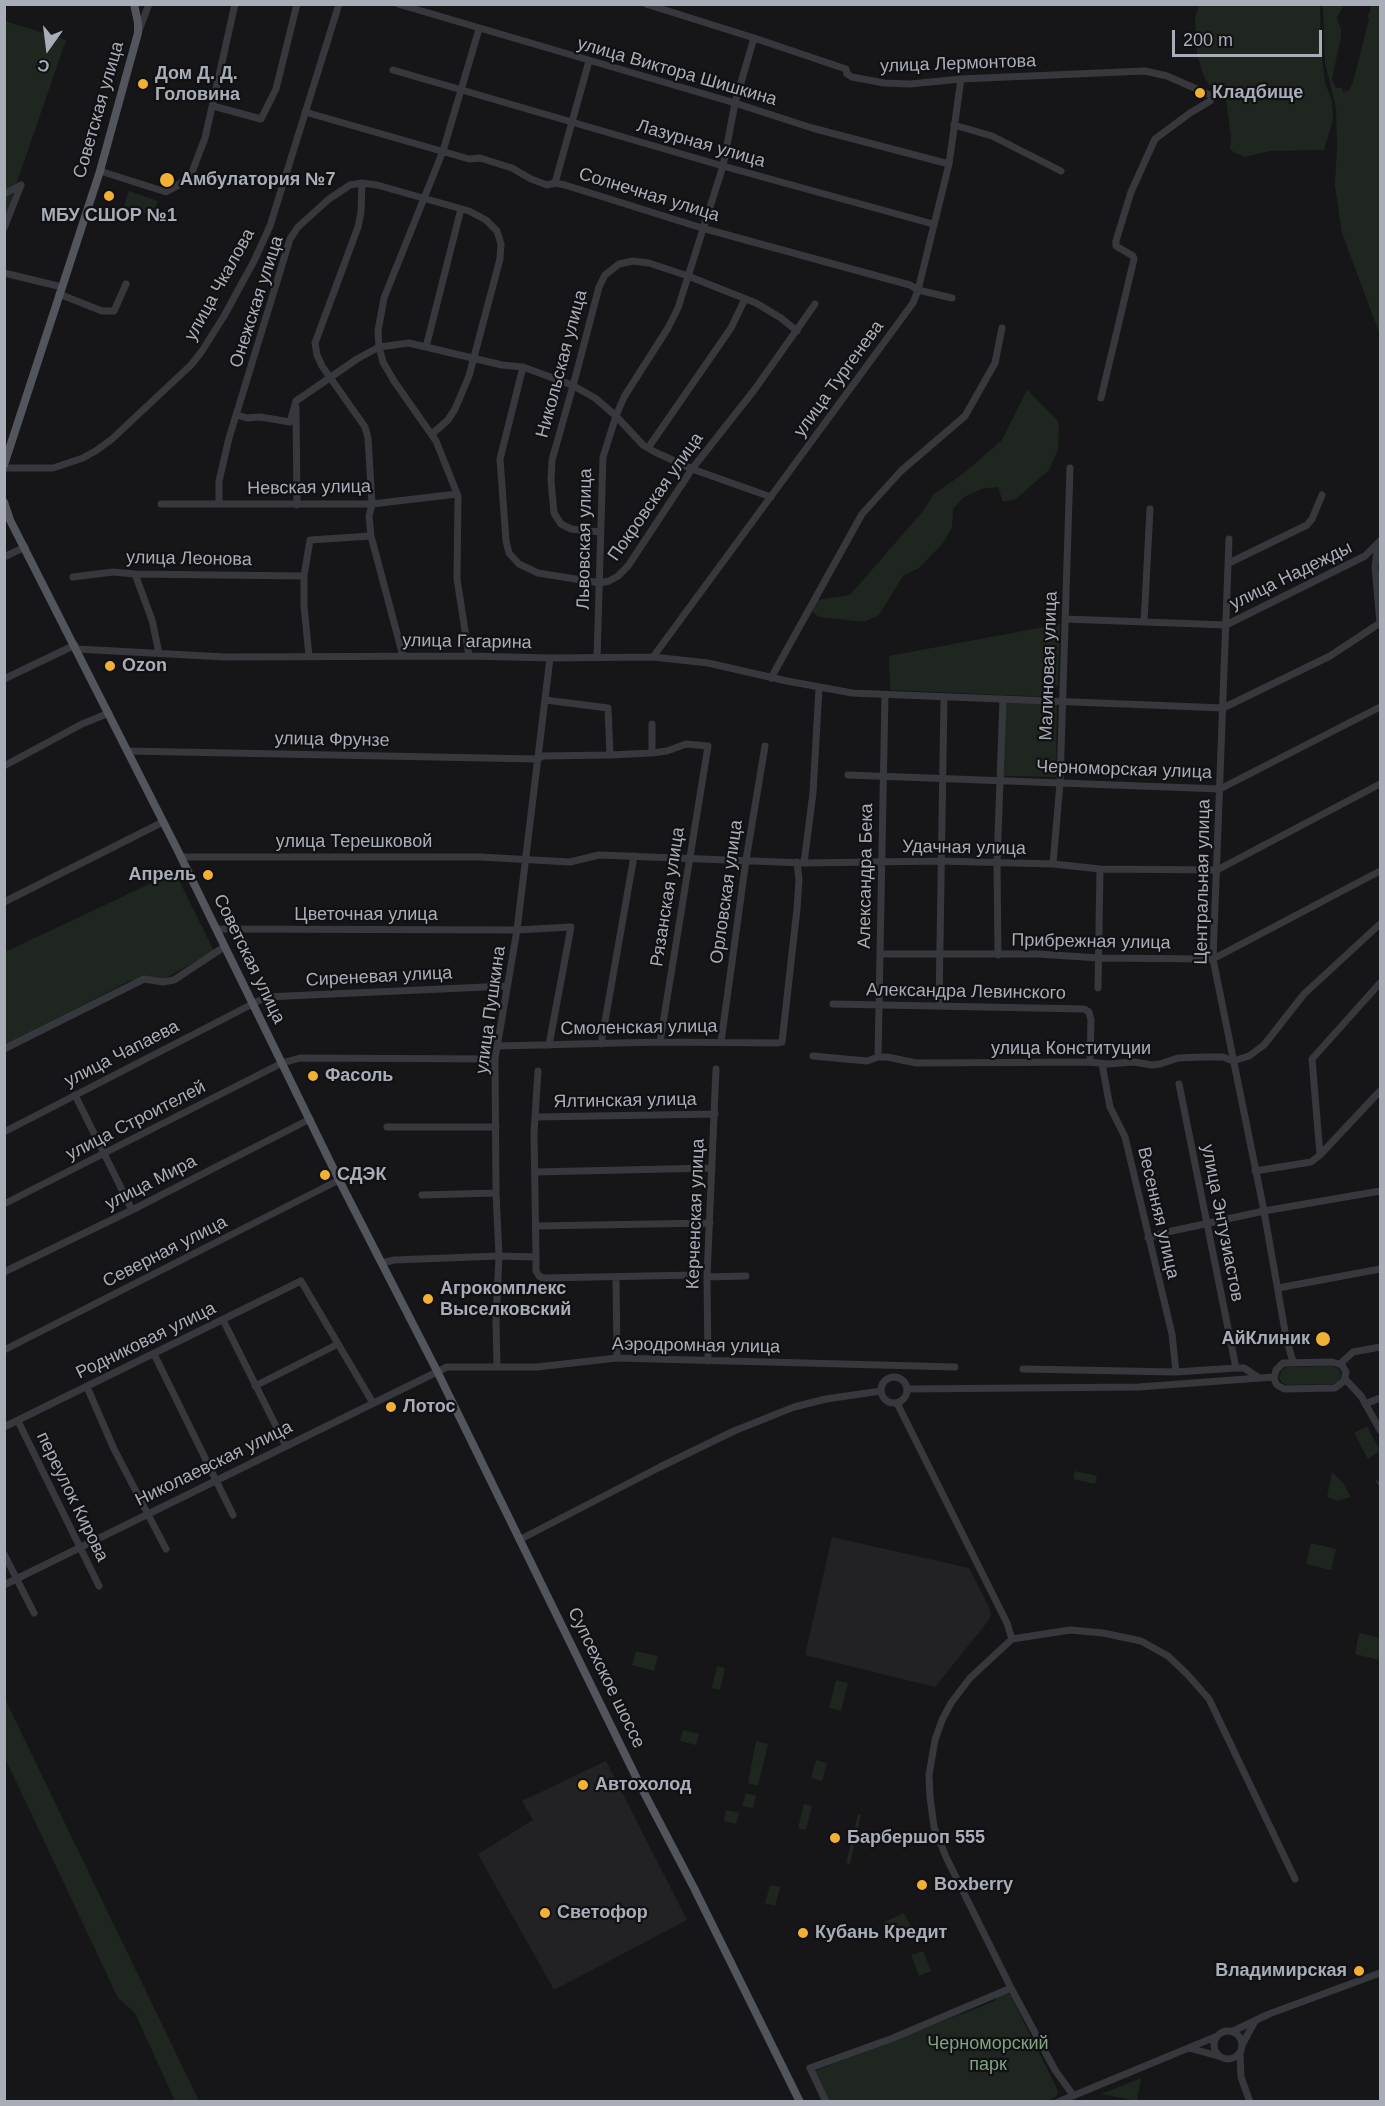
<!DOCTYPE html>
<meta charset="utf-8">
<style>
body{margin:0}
#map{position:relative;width:1385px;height:2106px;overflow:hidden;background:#161618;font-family:Arial,sans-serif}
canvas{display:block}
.frame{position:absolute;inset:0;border:6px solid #a8adb8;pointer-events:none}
.north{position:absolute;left:18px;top:18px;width:60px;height:60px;-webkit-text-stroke:4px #111113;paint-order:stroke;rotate:194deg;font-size:16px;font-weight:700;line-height:24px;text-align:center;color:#a8adb8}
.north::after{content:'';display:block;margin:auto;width:21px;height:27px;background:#a8adb8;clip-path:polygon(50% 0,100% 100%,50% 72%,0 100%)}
.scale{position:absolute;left:1172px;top:30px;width:150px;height:27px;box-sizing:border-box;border:3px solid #a8adb8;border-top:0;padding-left:8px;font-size:18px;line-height:21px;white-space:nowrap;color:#a8adb8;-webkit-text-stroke:4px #111113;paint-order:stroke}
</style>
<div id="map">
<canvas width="1385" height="2106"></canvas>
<div class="frame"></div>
<div class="north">С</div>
<div class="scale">200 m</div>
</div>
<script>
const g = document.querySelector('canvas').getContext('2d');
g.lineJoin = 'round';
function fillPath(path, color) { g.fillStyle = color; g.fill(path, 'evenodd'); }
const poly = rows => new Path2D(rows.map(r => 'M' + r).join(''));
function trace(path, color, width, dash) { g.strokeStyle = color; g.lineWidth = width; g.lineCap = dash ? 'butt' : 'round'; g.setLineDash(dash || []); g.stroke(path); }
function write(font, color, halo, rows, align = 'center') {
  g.font = font + ' Arial,sans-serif'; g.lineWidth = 4.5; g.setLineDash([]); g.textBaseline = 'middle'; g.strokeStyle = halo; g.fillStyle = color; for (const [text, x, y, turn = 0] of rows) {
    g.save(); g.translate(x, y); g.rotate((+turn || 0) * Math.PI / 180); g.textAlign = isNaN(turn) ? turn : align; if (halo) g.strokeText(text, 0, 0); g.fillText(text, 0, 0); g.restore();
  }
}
fillPath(poly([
 [832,1537,969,1568,988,1605,991,1614,989,1620,935,1687,805,1655],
 [606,1761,687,1920,554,1990,478,1854,533,1820,522,1801]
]), '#222225');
fillPath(poly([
 [1199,5,1320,5,1321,51,1325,82,1332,102,1333,120,1324,150,1270,151,1245,157,1235,153,1230,149,1231,136,1226,100,1219,100,1204,77,1197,53,1195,19],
 [1323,5,1344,5,1337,18,1341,30,1341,37,1332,79,1336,88,1342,88,1343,92,1349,90,1353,82,1369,19,1367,16,1370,12,1371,5,1380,5,1380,335,1342,233,1335,186,1337,146,1336,108,1325,63],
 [5,21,66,40,5,217],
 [129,191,158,201,153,216,124,206],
 [1027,390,1057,420,1059,425,1058,450,1049,470,1016,499,1003,502,998,487,981,489,964,497,953,509,952,528,943,543,919,568,903,576,879,615,864,622,819,617,812,612,816,600,850,595,923,511,934,494,964,473,1002,440],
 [1060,624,1058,685,1048,697,890,690,889,656],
 [1004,701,1057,701,1056,777,1004,776],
 [175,872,214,951,166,978,129,981,5,1046,5,952],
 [1331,1366,1339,1369,1341,1374,1340,1380,1334,1384,1287,1385,1282,1383,1279,1378,1282,1370,1287,1367],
 [1367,1426,1380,1451,1368,1459,1354,1433],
 [1075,1471,1097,1476,1095,1484,1073,1479],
 [1332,1472,1343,1483,1351,1497,1338,1501,1327,1497],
 [1311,1543,1336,1549,1331,1570,1306,1564],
 [1359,1633,1380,1638,1379,1660,1355,1654],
 [636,1651,658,1656,654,1671,632,1665],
 [717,1666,725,1668,720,1690,712,1688],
 [836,1680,848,1683,841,1711,829,1708],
 [4,1699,5,1699,199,2101,175,2101,135,2013,118,1998,5,1758],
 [683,1730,699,1734,696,1745,680,1741],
 [756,1741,768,1744,758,1786,748,1783],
 [816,1760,827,1763,822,1781,811,1778],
 [746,1793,756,1796,753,1808,742,1806],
 [804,1804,812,1806,806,1830,798,1828],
 [726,1810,739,1813,736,1824,724,1821],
 [858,1814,861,1815,850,1864,846,1863],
 [770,1885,780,1887,775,1906,765,1903],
 [904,1913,913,1930,903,1934,900,1927,889,1932,884,1922],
 [923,1951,931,1971,919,1976,911,1955],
 [1004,1993,1010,1994,1058,2091,1056,2097,1044,2102,828,2101,812,2072,995,2001,997,1996],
 [1141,2078,1137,2101,1101,2094]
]), '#1e261f');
trace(poly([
 [1377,1481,1380,1486]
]), '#2c353c', 1.5);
trace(poly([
 [398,4,735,103,812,128,949,164],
 [646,4,754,38,846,69,847,74,852,77,884,83,910,84,961,79,1145,71,1167,76,1208,94],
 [138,33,149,4],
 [393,70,723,166,933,224],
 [213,106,261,119,276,89,297,4],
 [305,112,469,159,480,158,512,168,531,179,547,185,555,183,565,185,702,228,910,285,918,290,952,298],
 [954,125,992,136,1061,171],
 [100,171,166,192,177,186,192,172,205,138,235,4],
 [362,183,361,212,358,227,315,343,317,355,322,366,365,427,368,438,372,504,369,516,371,536,403,656],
 [555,183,589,61],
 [4,194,21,185],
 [4,228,21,185],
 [4,273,62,287],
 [59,294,102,311,114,311,126,284],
 [426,347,461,209],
 [523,367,500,459,506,541,509,553,519,564,538,573,600,583,609,581,618,576,628,566,692,469,755,389,815,304],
 [1101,398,1134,259,1133,256,1116,246,1116,241,1131,192,1155,139,1190,113,1210,101],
 [296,408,297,505],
 [237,415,247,418,260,417,290,422,296,401,357,359,379,347,409,343,502,365,523,367,572,385,595,398,616,416,643,445,655,452,692,469,771,497],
 [648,448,731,328,745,299],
 [4,468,53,468,83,458,97,450,112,439,191,365,202,351,224,316,254,261,270,226,339,4],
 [161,504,372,504,457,494],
 [219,504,219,481,229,438,290,239,298,227,329,199,350,185,362,183,377,185,469,211,486,220,497,231,501,244,500,259,469,376,455,409,448,420,432,434],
 [600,532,571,529,561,524,554,513,551,481,552,460,573,386,599,287,605,275,619,264,633,261,649,263,688,276,756,303,781,318,797,331],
 [1229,539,1213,959,1264,1211,1286,1337,1293,1362],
 [1378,544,1375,567,1380,623],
 [4,557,25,547],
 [1229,563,1307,525,1312,519,1322,495],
 [135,574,152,620,159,653],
 [73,577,113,572,135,574,304,576],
 [1065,619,1226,625,1365,556,1380,541],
 [1144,622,1150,509],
 [77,649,225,657,469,656,550,658,653,657,708,663,787,681,852,693,1223,708,1330,656,1380,623],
 [309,656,304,606,304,576,310,540,371,536],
 [469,656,457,579,458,496,436,441,394,381,383,362,379,347,378,331,384,298,443,151,479,29],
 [653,657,913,303,918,290,949,164,961,79],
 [597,658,603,457,616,416,624,397,668,328,678,308,723,166,735,103,754,38],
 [771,678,862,514,901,471,965,416,995,363,1002,328],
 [4,679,75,645],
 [652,724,652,753],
 [127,751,537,759,543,756,610,755,608,708,545,700],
 [610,755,652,753,667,751,686,744,708,746,660,1042],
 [4,766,82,724,109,713],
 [848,775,1220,789,1380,707],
 [181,857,480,857,570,862,599,855,804,863,940,861,1053,864,1100,869,1217,870,1380,784],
 [804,863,813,793,819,688],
 [1053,864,1060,783,1070,468],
 [4,902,163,822],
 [216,929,517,930,571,927,549,1045],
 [880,954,1038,954,1099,958,1213,959,1380,871],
 [998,955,997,863,1003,699],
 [1098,988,1100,869],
 [833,1004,1084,1009,1089,1012,1091,1020,1090,1062],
 [939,1005,944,698],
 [721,1042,746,860,765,746],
 [601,1044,634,856],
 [497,1046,660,1042,777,1043,782,1042,797,909,799,880,797,862],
 [4,1049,144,979,163,982,174,980,224,947],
 [813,1056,867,1061,878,1057,887,1057,916,1063,1090,1062,1107,1064,1134,1062,1152,1065,1160,1064,1178,1058,1203,1057,1223,1057,1233,1061,1249,1056,1264,1045,1304,994,1380,924],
 [878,1057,885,695],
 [1102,1064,1110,1107,1125,1137,1172,1334,1176,1372],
 [1179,1084,1236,1368],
 [75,1095,132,1210],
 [536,1117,715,1114],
 [387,1127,496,1127],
 [4,1132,266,997,507,986],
 [1320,1155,1312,1059,1380,983],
 [1255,1171,1311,1162,1320,1155,1380,1091],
 [535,1172,712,1168],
 [422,1195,496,1193],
 [4,1204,282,1063,300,1058,495,1059],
 [536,1226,710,1223],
 [1148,1238,1163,1233,1264,1211,1380,1191],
 [536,1257,534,1133,538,1071],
 [382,1263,394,1260,499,1256,536,1257,536,1271,539,1276,543,1278,697,1275],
 [4,1272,132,1210,310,1119],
 [616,1277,617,1358],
 [707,1277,746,1276],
 [1278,1288,1380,1269],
 [223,1320,286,1446],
 [4,1350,339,1180],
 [154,1354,233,1515],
 [708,1361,707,1277,716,1069],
 [1332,1362,1342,1365,1346,1372,1344,1381,1335,1388,1284,1389,1277,1385,1274,1379,1276,1370,1283,1363,1332,1362],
 [1340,1364,1353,1352,1380,1347],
 [497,1367,496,1321,499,1256,496,1193,495,1059,517,930,550,658],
 [1023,1369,1176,1372,1236,1368,1244,1368,1259,1378],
 '881 1390a13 13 0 1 1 26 0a13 13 0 1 1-26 0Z',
 [1345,1379,1361,1396,1380,1430],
 [255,1386,338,1344],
 [87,1387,114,1449,166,1549],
 [907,1389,1139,1387,1274,1377],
 [897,1403,1007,1623,1012,1639,970,1678,951,1703,942,1720,935,1740,929,1775,930,1797,934,1827,946,1857,1011,1988,1055,2070,1073,2095],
 [1365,1404,1380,1398],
 [18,1421,99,1586],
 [4,1427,301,1281,373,1403],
 [519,1540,660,1467,734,1431,794,1407,826,1399,881,1391],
 [4,1554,34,1613],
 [4,1585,447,1367,537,1367,617,1358,955,1367],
 [1012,1639,1070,1630,1103,1633,1141,1641,1168,1656,1187,1674,1209,1699,1295,1879],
 '1214 2045a14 14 0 1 1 28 0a14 14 0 1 1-28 0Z',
 [1233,2031,1269,2014,1380,1973],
 [1242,2045,1255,2021],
 [1189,2048,1218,2056],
 [1240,2053,1241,2077,1250,2102],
 [826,2102,810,2068,893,2038,1011,1988],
 [1058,2102,1215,2037]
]), '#37383d', 7);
trace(poly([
 [4,465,100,171,138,33,138,23,134,4],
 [4,502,10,520,177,849,339,1180,437,1371,640,1785,694,1888,800,2102]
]), '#53555c', 8);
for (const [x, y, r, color] of [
 [143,84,6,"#f2b134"],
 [1200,93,6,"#f2b134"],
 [167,180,8,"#f2b134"],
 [109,196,6,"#f2b134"],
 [110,666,6,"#f2b134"],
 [208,875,6,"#f2b134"],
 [313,1076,6,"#f2b134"],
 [325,1175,6,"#f2b134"],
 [428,1299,6,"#f2b134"],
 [1323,1339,8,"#f2b134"],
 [391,1407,6,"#f2b134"],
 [583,1785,6,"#f2b134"],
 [835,1838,6,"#f2b134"],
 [922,1885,6,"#f2b134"],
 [545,1913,6,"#f2b134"],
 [803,1933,6,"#f2b134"],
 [1359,1971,6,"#f2b134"]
]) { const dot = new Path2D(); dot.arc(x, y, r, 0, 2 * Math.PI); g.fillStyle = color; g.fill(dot); trace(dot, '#111113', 2); }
write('18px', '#a8adb8', '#111113', [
 ["улица Лермонтова",958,64,-2],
 ["улица Виктора Шишкина",677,72,16],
 ["Советская улица",99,110,-74],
 ["Лазурная улица",701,144,16],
 ["Солнечная улица",649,195,17],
 ["улица Чкалова",220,285,-61],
 ["Онежская улица",257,302,-72],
 ["Никольская улица",562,364,-75],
 ["улица Тургенева",839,379,-54],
 ["Невская улица",309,488,-1],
 ["Покровская улица",656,497,-55],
 ["Львовская улица",585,539,-89],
 ["улица Леонова",189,559,1],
 ["улица Надежды",1291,576,-26],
 ["улица Гагарина",467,642,1],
 ["Малиновая улица",1049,666,-88],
 ["улица Фрунзе",332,740,1],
 ["Черноморская улица",1124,770,2],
 ["улица Терешковой",354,842],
 ["Удачная улица",964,848,1],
 ["Александра Бека",866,876,-89],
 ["Центральная улица",1203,882,-89],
 ["Орловская улица",727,892,-82],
 ["Рязанская улица",668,897,-81],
 ["Цветочная улица",366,915],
 ["Прибрежная улица",1091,942,1],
 ["Советская улица",249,959,64],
 ["Сиреневая улица",379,977,-3],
 ["Александра Левинского",966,992,1],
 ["улица Пушкина",491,1010,-82],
 ["Смоленская улица",639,1028,-1],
 ["улица Конституции",1071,1049],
 ["улица Чапаева",122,1054,-27],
 ["Ялтинская улица",625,1101,-1],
 ["улица Строителей",136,1121,-27],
 ["улица Мира",151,1183,-27],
 ["Весенняя улица",1158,1213,77],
 ["Керченская улица",696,1214,-88],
 ["улица Энтузиастов",1222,1223,79],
 ["Северная улица",165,1252,-27],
 ["Родниковая улица",146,1341,-26],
 ["Аэродромная улица",696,1346,1],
 ["Николаевская улица",214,1464,-26],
 ["переулок Кирова",72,1497,64],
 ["Супсехское шоссе",606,1678,64]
]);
write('bold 18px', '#a8adb8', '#111113', [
 ["Дом Д. Д.",155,74],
 ["Головина",155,95],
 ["Кладбище",1212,93],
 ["Амбулатория №7",180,180],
 ["МБУ СШОР №1",109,216,"center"],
 ["Ozon",122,666],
 ["Апрель",196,875,"right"],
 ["Фасоль",325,1076],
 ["СДЭК",337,1175],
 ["Агрокомплекс",440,1289],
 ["Выселковский",440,1310],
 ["АйКлиник",1310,1339,"right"],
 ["Лотос",403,1407],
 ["Автохолод",595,1785],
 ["Барбершоп 555",847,1838],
 ["Boxberry",934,1885],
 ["Светофор",557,1913],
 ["Кубань Кредит",815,1933],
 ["Владимирская",1347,1971,"right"]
], 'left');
write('18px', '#7fa381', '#111113', [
 ["Черноморский",988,2044],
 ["парк",988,2065]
]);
</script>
